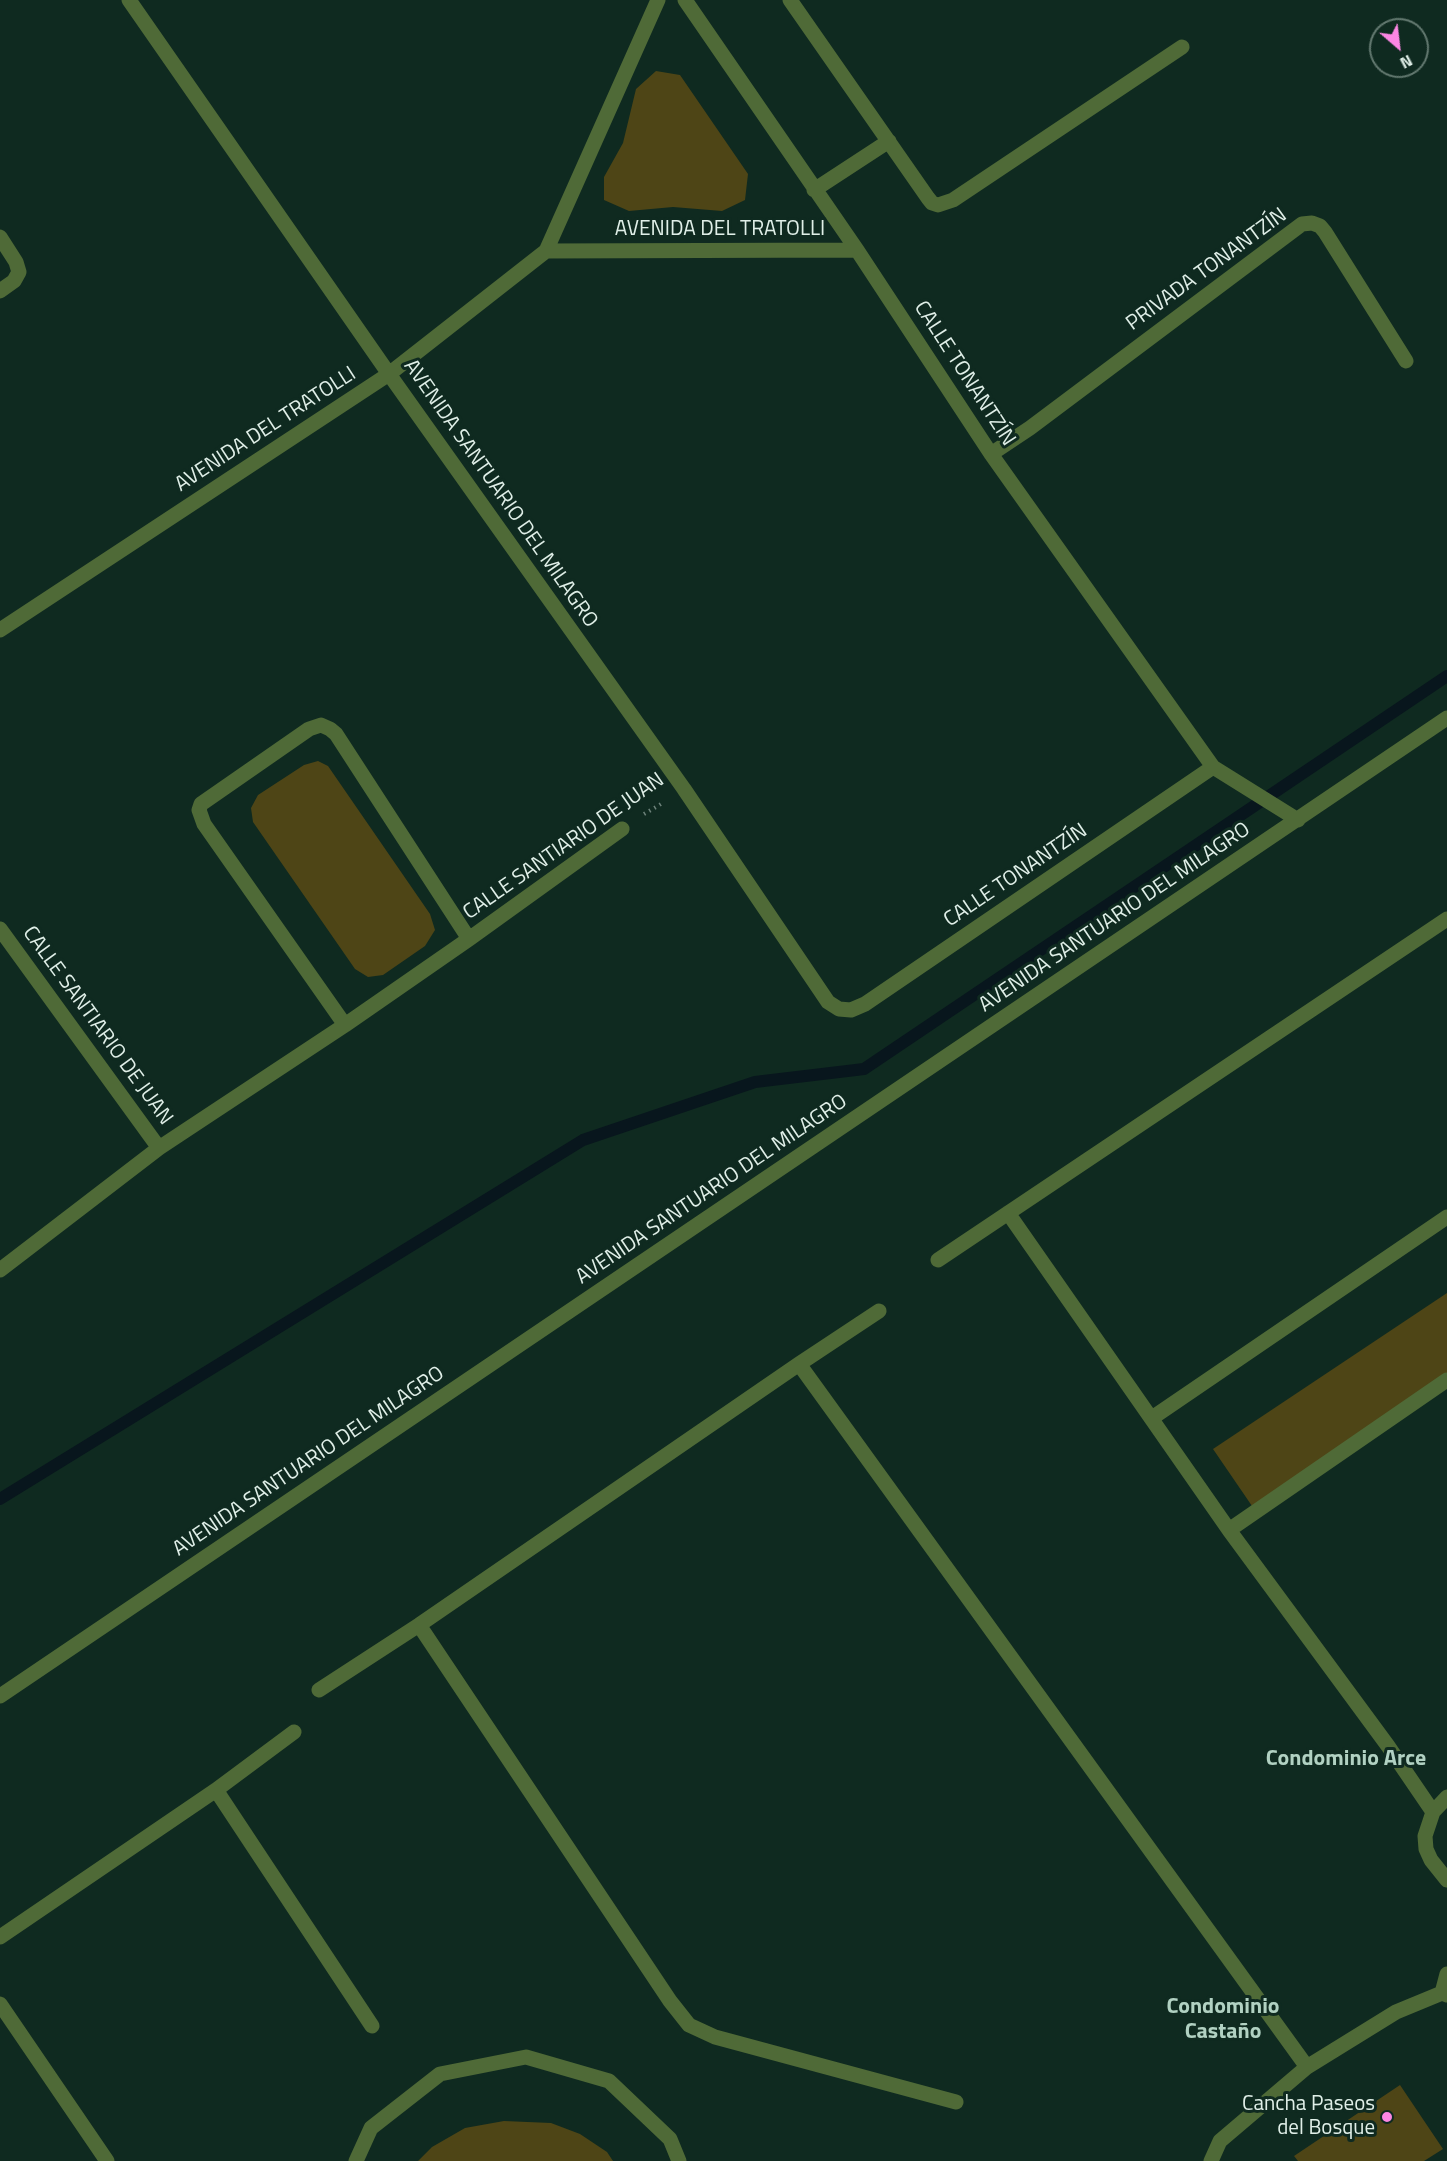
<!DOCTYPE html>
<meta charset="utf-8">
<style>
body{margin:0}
#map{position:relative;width:1447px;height:2161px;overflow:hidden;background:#0f2a20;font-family:"Titillium Web",sans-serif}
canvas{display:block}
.north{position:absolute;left:1369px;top:18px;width:60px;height:60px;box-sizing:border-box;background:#0f2a20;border:2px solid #637970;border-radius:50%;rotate:152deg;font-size:16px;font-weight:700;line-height:24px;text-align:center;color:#e0efe8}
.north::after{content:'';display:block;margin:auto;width:21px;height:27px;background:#fc86e3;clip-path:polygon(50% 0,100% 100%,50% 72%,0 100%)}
</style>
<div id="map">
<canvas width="1447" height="2161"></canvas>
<div class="north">N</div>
</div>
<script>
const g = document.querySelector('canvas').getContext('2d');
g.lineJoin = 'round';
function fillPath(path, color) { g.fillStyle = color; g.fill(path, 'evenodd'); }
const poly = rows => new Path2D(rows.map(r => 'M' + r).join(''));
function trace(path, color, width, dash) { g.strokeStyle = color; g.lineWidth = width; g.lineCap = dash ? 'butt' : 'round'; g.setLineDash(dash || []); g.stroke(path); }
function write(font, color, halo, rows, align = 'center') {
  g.font = font + ' "Titillium Web",sans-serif'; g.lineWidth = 6; g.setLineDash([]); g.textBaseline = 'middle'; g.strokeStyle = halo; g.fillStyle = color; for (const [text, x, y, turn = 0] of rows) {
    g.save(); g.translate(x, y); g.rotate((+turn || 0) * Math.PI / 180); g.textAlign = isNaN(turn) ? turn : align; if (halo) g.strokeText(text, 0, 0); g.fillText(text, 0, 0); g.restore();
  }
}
fillPath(poly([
 [656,71,680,75,748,174,745,200,722,211,673,207,629,211,604,200,604,177,623,143,636,89],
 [318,761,328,766,430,914,435,930,425,946,383,975,368,977,355,969,253,822,251,808,258,795,304,765],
 [1447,1293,1447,1375,1252,1506,1213,1449],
 [1400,2085,1443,2149,1424,2161,1298,2161,1294,2156],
 [504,2121,551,2123,580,2134,607,2152,613,2161,418,2161,432,2147,465,2128]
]), '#4e4516');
trace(poly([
 [0,1499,583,1140,755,1082,864,1069,1447,676]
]), '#08161d', 12);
trace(poly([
 [644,814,661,804]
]), '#6d827a', 4, [1.5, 4.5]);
trace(poly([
 [129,0,389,374,684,789,828,1002,839,1009,851,1010,865,1004,1213,767],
 [685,0,857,250,991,454,1213,767,1298,820],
 [790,0,928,198,932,203,938,205,953,200,1182,47],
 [814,190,889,141],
 [0,237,16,262,19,272,14,281,0,291],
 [546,251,857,250],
 [991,454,1030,428,1302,224,1312,223,1320,226,1325,232,1406,361],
 [0,630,389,374,546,251,658,0],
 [0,929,159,1148,345,1025,469,939,622,829],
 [345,1025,204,824,199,810,201,804,309,729,321,725,330,729,336,734,469,939],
 [1008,1213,1229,1530,1388,1746,1433,1812],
 [938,1260,1447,919],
 [0,1270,159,1148],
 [799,1364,1307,2067],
 [1152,1418,1447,1217],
 [1229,1530,1447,1380],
 [419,1625,670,2001,689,2025,715,2037,956,2102],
 [319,1690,419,1625,799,1364,879,1311],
 [0,1696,1447,718],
 [216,1790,372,2026],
 [1447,1797,1433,1812,1425,1836,1426,1849,1431,1860,1447,1880],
 [0,1937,216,1790,294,1732],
 [1442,1993,1447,1974],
 [0,2004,107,2161],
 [1211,2161,1220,2141,1307,2067,1396,2012,1442,1993,1447,1995]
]), '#4f6a37', 15);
trace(poly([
 [356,2161,371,2128,440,2074,526,2057,609,2081,670,2139,679,2161]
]), '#4f6a37', 15);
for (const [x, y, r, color] of [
 [1387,2117,6,"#fc86e3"]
]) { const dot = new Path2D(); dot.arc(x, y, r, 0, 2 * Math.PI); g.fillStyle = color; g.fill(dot); trace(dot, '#0f2a20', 2); }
write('21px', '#e0efe8', '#0f2a20', [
 ["AVENIDA DEL TRATOLLI",720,230],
 ["PRIVADA TONANTZÍN",1207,270,-36],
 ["CALLE TONANTZÍN",964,374,57],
 ["AVENIDA DEL TRATOLLI",266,430,-33],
 ["AVENIDA SANTUARIO DEL MILAGRO",500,494,55],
 ["CALLE SANTIARIO DE JUAN",564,847,-35],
 ["CALLE TONANTZÍN",1016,876,-34],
 ["AVENIDA SANTUARIO DEL MILAGRO",1115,918,-34],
 ["CALLE SANTIARIO DE JUAN",97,1026,54],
 ["AVENIDA SANTUARIO DEL MILAGRO",712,1190,-34],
 ["AVENIDA SANTUARIO DEL MILAGRO",309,1462,-34]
]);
write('21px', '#e0efe8', '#0f2a20', [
 ["Cancha Paseos",1375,2105],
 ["del Bosque",1375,2129]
], 'right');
write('bold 22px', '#b1d1c2', '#0f2a20', [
 ["Condominio Arce",1346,1760],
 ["Condominio",1223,2008],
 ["Castaño",1223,2033]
]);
</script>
